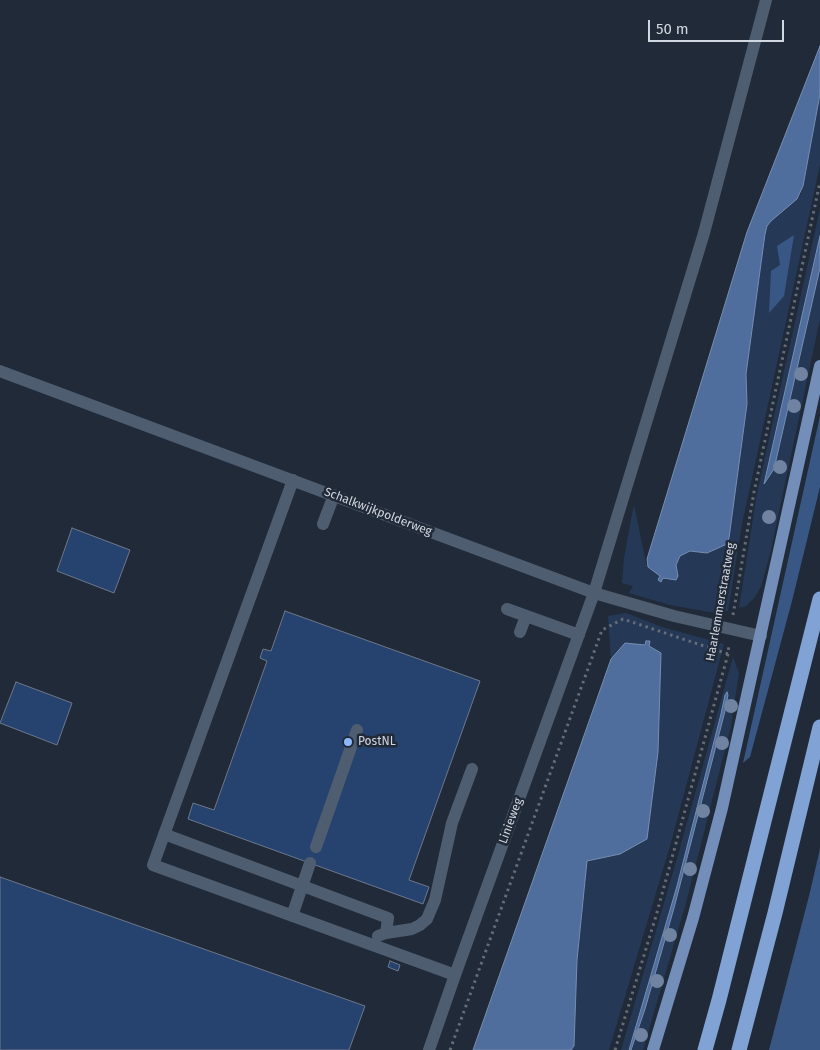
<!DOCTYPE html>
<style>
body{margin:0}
#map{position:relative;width:820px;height:1050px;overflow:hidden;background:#212a38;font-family:"Fira Sans",sans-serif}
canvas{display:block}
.scale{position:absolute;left:648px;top:20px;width:136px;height:22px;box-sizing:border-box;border:2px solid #d1d7e0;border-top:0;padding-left:6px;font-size:15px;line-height:18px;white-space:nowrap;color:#d1d7e0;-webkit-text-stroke:4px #212a38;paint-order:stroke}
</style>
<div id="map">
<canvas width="820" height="1050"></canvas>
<div class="scale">50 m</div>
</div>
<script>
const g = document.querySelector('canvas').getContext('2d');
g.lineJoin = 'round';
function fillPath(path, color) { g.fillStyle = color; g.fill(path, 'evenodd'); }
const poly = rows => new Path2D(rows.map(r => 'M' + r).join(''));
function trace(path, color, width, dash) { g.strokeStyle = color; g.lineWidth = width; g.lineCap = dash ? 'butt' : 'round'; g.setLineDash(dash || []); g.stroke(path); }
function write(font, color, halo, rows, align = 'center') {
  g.font = font + ' "Fira Sans",sans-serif'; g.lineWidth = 5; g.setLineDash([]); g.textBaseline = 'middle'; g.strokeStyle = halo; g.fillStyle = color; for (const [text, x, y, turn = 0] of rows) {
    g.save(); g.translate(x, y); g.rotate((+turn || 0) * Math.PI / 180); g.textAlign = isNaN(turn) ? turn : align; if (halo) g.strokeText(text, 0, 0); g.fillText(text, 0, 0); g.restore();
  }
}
fillPath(poly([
 [820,94,820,165,742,524,728,611,715,613,670,605,629,593,633,586,622,583,624,558,634,504,646,563,648,567,660,576,658,580,661,582,663,578,678,576,676,565,680,556,690,551,707,553,727,544,747,405,746,374,765,234,767,226,771,221,797,199,801,194],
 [820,209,820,319,770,554,761,587,754,598,746,606,739,608,757,493],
 [626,613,662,627,724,644,670,846,609,1050,571,1050,574,1045,577,960,587,861,620,854,650,642,646,641,645,645,625,643,611,659,608,616],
 [733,657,739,673,731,726,686,903,643,1050,621,1050,678,855]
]), '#253957');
fillPath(poly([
 [794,235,784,296,769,313,771,271,780,265,777,246],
 [820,416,820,487,792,601,750,757,743,763],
 [820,849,820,1050,769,1050,809,896]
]), '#395785');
const water = poly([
 [820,46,820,94,803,186,797,199,771,221,767,226,765,234,746,374,747,404,729,538,727,544,707,553,690,551,680,556,676,565,678,576,676,580,663,578,661,582,658,580,660,576,648,567,647,559,747,232,820,46],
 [820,236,820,268,774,469,764,484,820,236],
 [646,641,650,641,649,646,661,653,658,752,647,839,620,854,587,861,577,960,574,1046,571,1050,473,1050,611,659,625,643,645,645,646,641],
 [727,692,728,695,725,711,674,908,645,1009,631,1050,629,1050,677,886,721,714,725,695,727,692]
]);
fillPath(water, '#4f6e9e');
trace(water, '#768eb2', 1);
const building = poly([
 [72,528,130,550,114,593,57,571,72,528],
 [285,611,480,681,409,880,429,887,423,904,188,819,193,803,214,810,267,661,260,658,263,649,271,651,285,611],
 [16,682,72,703,57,745,0,723,16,682],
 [0,877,365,1006,349,1050,0,1050,0,877],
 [390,961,400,965,398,971,388,967,390,961]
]);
fillPath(building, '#26436f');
trace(building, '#6d7889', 1);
trace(poly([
 [733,615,754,492,820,182],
 [450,1050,602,630,623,619,728,654],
 [615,1050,656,916,728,654,729,644]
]), '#646c78', 3, [2.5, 4]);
trace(poly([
 [0,371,594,593,674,616,761,636],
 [293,480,153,865,455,975],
 [323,524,334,495],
 [507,609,579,635],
 [520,632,526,616],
 [164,834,388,918,386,933],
 [316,847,357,730],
 [292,916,310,863],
 [378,936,386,933,412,929,420,925,427,919,435,900,452,823,472,769],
 [429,1050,455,975,594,593,704,233,766,0]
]), '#4f5d71', 12);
trace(poly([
 [653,1050,693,918,722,808,820,366]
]), '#738fb9', 12);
trace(poly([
 [705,1050,719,1000,820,599],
 [739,1050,775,913,820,727]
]), '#81a2d5', 15);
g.fillStyle = '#7084a2';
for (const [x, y] of [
 [801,374],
 [794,406],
 [780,467],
 [769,517],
 [731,706],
 [722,743],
 [703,811],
 [690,869],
 [670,935],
 [657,981],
 [641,1035]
]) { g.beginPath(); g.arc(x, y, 7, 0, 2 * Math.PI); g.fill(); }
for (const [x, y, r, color] of [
 [348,742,5,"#8db9fc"]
]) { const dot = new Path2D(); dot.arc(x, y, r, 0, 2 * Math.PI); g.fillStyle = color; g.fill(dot); trace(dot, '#212a38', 2); }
write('12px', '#d1d7e0', '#212a38', [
 ["Schalkwijkpolderweg",378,512,21],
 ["Haarlemmerstraatweg",721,602,-80],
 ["Linieweg",511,821,-70]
]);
write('12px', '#d1d7e0', '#212a38', [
 ["PostNL",358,742]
], 'left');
</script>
